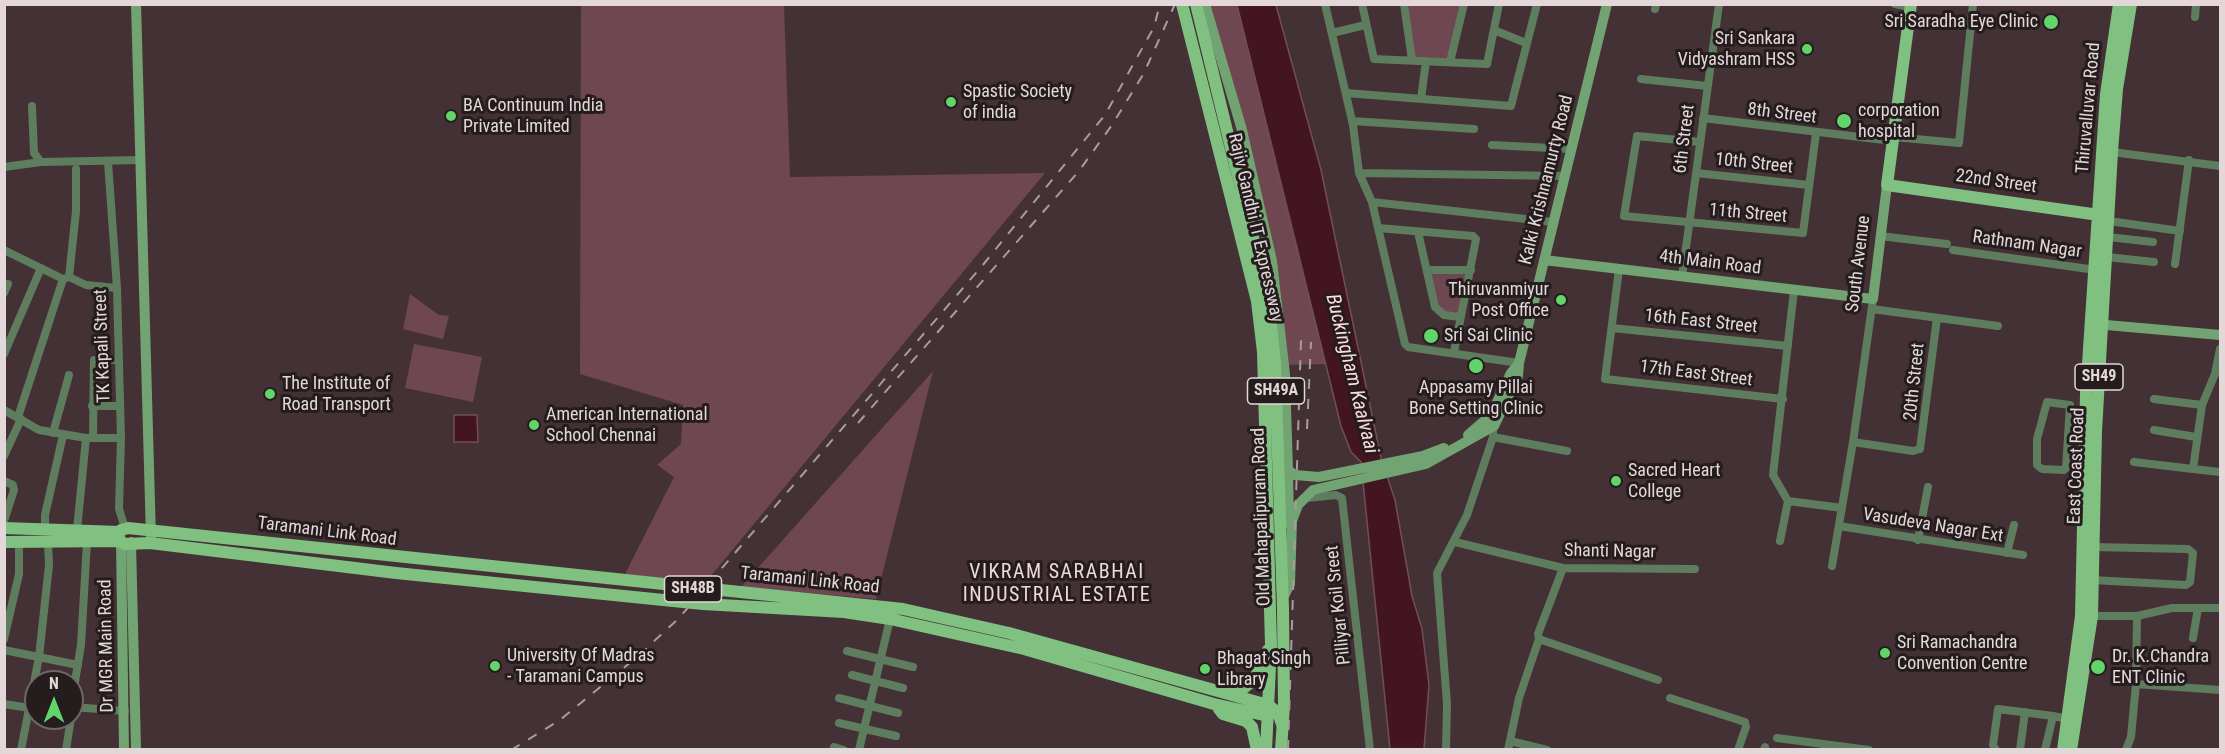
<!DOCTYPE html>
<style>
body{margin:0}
#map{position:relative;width:2225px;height:754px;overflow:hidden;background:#443135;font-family:"Roboto Condensed",sans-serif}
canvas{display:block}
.frame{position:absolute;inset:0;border:6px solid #e3d7d9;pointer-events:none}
.north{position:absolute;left:24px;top:670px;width:60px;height:60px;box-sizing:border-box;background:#241c1d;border:2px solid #706768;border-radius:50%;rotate:0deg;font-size:16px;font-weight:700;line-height:24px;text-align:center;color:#e3d7d9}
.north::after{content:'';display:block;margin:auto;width:21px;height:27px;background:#63d469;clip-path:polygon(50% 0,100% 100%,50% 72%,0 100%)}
</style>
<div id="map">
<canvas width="2225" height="754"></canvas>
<div class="frame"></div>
<div class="north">N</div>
</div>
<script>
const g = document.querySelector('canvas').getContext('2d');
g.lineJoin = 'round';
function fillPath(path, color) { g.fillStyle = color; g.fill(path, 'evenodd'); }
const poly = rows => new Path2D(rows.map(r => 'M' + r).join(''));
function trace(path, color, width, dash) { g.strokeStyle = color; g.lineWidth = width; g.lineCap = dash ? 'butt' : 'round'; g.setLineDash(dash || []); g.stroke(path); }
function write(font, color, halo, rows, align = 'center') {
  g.font = font + ' "Roboto Condensed",sans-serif'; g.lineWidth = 6; g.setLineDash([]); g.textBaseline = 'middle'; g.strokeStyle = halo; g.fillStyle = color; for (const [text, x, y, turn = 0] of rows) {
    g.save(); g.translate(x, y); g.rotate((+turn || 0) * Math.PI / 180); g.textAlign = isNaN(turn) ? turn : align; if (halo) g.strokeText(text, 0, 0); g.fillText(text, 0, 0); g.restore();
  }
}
fillPath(poly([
 [581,5,784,5,790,177,1045,173,705,583,624,576,674,477,657,465,681,444,683,405,580,374],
 [1209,5,1237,5,1327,364,1288,365,1280,285],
 [1407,5,1461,5,1448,59,1415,57],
 [1430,272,1470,273,1460,317,1444,314,1436,306],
 [410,294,439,315,449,316,443,339,403,329],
 [414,344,482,357,473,402,405,388],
 [933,371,876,599,741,587]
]), '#6f4750');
const water = poly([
 [1237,5,1276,5,1321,170,1381,458,1395,500,1412,596,1422,629,1429,685,1424,749,1390,749,1361,462,1351,452,1341,426,1237,5],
 [454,415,477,415,478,442,454,442,454,415]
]);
fillPath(water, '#421521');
trace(water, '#724f58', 1.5);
trace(poly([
 [1325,4,1353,125,1359,173,1372,202,1405,344,1408,347,1519,363],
 [1362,4,1374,59,1487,64,1499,4],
 [1404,4,1412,60],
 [1895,4,1910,7],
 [1655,9,1656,4],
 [2195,17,2196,4],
 [1494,30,1526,43],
 [1332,33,1365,25],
 [1450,62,1464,4],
 [1641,79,1707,86],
 [1346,93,1511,106,1537,4],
 [1421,99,1426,61],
 [32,106,34,153,41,162,139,160],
 [1703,118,1893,141],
 [1352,121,1474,129],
 [1894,137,1959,143,1973,4],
 [1700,142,1637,136,1624,216,1803,233,1816,133],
 [1492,145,1571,149],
 [2112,152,2220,166],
 [108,162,117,288,121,438,119,509,125,528],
 [4,167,41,162],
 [1359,173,1565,176],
 [1696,173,1809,185],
 [1372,202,1553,222],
 [2109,221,2180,231],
 [1378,228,1473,236,1476,239,1454,352],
 [1418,232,1435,307,1444,315,1460,317],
 [1880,236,1947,244],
 [2108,237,2153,242],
 [4,250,63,279,69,277,86,285,117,288],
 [1953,250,2096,270],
 [2107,257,2154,262],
 [2175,264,2189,160],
 [1619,269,1605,379,1783,399],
 [1427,270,1471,270],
 [69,277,76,211,76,169],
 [1682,277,1719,4],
 [1794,290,1773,475,1788,501,1842,508],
 [4,293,8,284],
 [1872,309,1998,326],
 [1612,328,1788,346],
 [2220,349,2215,374,2202,405,2193,469,2220,472],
 [4,354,41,268],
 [2154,399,2202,405],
 [2047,402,2070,405,2066,468,2064,470,2042,469,2037,465,2037,439,2047,402],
 [92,406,120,406],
 [4,410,39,430,86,438,121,438],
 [18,417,63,279],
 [2154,430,2196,437],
 [53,433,69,375],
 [93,437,94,360,119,360],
 [1493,437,1567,451],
 [1853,442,1913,451,1920,449,1937,318],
 [4,456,21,419],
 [2134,462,2193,469],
 [4,481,13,485,14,490,4,521],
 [1307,498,1336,495,1342,498,1370,750],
 [1839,526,2023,555],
 [45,529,45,515,63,435],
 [77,530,86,438],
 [1918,540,1928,487],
 [1780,541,1788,501],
 [1455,542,1563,568,1695,569],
 [2007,553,2014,525],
 [1832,566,1853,442,1873,299],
 [1563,568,1538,634,1539,639,1658,680],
 [2092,580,2186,585,2190,582,2193,553,2188,549,2092,547],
 [2088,616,2137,616,2172,608,2220,608],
 [2193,638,2198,608],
 [4,639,19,574,19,542],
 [4,650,78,665],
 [847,651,913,667],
 [852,675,903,688],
 [2136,684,2220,690],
 [839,698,898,713],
 [1670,698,1745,722,1746,727,1738,750],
 [72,700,81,645,87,542],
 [4,704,36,709],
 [72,707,125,711],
 [839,723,896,736],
 [1777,738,1869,750],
 [1510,741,1547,750],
 [834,747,844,750],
 [21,750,39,657,49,565,48,543],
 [66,750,71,718],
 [859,750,890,619],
 [1446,750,1447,704,1437,573,1467,515,1493,437,1493,424],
 [1508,750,1519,698,1539,639],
 [1764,750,1765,747],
 [1996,750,1993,745,1998,709,2053,716],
 [2020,750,2025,712],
 [2045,750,2053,716,2068,719],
 [2126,750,2131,737,2136,684,2137,616]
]), '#5e7d5e', 8);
trace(poly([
 [136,4,151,538],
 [1205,4,1242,130,1272,261,1285,374],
 [1544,260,1873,299,1887,185],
 [2095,324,2220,335],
 [1275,363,1285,375,1288,470,1295,475,1319,477,1423,456,1444,448],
 [1468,435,1491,415,1511,373,1519,363],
 [1288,470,1289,524],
 [121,542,124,750],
 [131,542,136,750],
 [1283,598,1290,584,1292,521,1298,505,1313,490,1426,464,1494,426,1518,376,1519,363,1607,4]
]), '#72a372', 10);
trace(poly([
 [1182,4,1257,301,1263,352,1271,645,1266,750],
 [1196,4,1268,299,1275,363,1283,609,1284,705,1281,750],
 [1911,4,1887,185,2099,215],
 [4,528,120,532],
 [4,542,120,541],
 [1228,693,1241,690,1254,680,1268,650],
 [1219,709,1223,714,1246,721,1252,727,1257,750],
 [1268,716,1214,704,1024,649,890,619,844,612,703,604,396,573,150,543,125,544,120,541,118,535,121,530,128,528,903,609,1009,633,1268,705,1278,713,1283,727],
 [2063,750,2081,616,2086,394,2106,94,2119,4],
 [2071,750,2092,616,2096,431,2112,152,2117,89,2131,4]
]), '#80c181', 12);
trace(poly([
 [858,423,1079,171,1112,125,1144,73,1175,4],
 [1307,429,1311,342],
 [511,750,560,720,637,657,679,618,982,266,1105,115,1154,27,1160,4],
 [1288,750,1301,340]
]), '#a99b9e', 2, [10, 10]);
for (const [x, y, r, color] of [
 [2051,22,8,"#63d469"],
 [1807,49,6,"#63d469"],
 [951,102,6,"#63d469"],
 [451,116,6,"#63d469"],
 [1844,121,8,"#63d469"],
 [1561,300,6,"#63d469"],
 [1431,336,8,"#63d469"],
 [1476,366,8,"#63d469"],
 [270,394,6,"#63d469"],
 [534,425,6,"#63d469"],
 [1616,481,6,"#63d469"],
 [1885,653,6,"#63d469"],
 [495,666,6,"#63d469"],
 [2098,667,8,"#63d469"],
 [1205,669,6,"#63d469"]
]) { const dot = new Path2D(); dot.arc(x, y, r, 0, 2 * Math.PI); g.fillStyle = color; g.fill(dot); trace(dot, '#241c1d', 2); }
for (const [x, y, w] of [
 [2099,377,48],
 [1276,391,57],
 [693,589,57]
]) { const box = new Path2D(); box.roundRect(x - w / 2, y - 13, w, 26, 4.5); g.fillStyle = '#241c1d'; g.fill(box); trace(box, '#e3d7d9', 1.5); }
write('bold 16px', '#e3d7d9', null, [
 ["SH49",2099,377],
 ["SH49A",1276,391],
 ["SH48B",693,589]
]);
write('18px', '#e3d7d9', '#241c1d', [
 ["Sri Saradha Eye Clinic",2038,22,"right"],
 ["Sri Sankara",1795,39,"right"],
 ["Vidyashram HSS",1795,60,"right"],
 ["Spastic Society",963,92],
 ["of india",963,113],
 ["BA Continuum India",463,106],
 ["Private Limited",463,127],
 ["corporation",1858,111],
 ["hospital",1858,132],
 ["Thiruvanmiyur",1549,290,"right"],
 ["Post Office",1549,311,"right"],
 ["Sri Sai Clinic",1444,336],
 ["The Institute of",282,384],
 ["Road Transport",282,405],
 ["Appasamy Pillai",1476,388,"center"],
 ["Bone Setting Clinic",1476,409,"center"],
 ["American International",546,415],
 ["School Chennai",546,436],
 ["Sacred Heart",1628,471],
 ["College",1628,492],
 ["Sri Ramachandra",1897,643],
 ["Convention Centre",1897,664],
 ["University Of Madras",507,656],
 ["- Taramani Campus",507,677],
 ["Dr. K.Chandra",2112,657],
 ["ENT Clinic",2112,678],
 ["Bhagat Singh",1217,659],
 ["Library",1217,680]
], 'left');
write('18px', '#e3d7d9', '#241c1d', [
 ["Thiruvalluvar Road",2089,108,-85],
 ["8th Street",1782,114,7],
 ["6th Street",1685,139,-83],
 ["10th Street",1754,164,6],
 ["Kalki Krishnamurty Road",1547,180,-76],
 ["22nd Street",1996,182,8],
 ["11th Street",1748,214,5],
 ["Rajiv Gandhi IT Expressway",1255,228,77],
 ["Rathnam Nagar",2027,245,8],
 ["4th Main Road",1710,263,7],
 ["South Avenue",1859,264,-83],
 ["16th East Street",1701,322,6],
 ["TK Kapali Street",103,346,-92],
 ["17th East Street",1696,374,7],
 ["20th Street",1915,382,-84],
 ["East Coast Road",2077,466,-88],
 ["Old Mahapalipuram Road",1262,517,-92],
 ["Vasudeva Nagar Ext",1933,526,9],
 ["Taramani Link Road",327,532,7],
 ["Shanti Nagar",1610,552,1],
 ["Taramani Link Road",810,581,6],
 ["Pilliyar Koil Sreet",1339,605,-96],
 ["Dr MGR Main Road",107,646,-91]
]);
write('italic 20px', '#fdd9e0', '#241c1d', [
 ["Buckingham Kaalvaai",1351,374,76]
]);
g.letterSpacing = '1.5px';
write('20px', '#efd8dc', '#241c1d', [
 ["VIKRAM SARABHAI",1057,573],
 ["INDUSTRIAL ESTATE",1057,596]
]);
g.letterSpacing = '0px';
</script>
